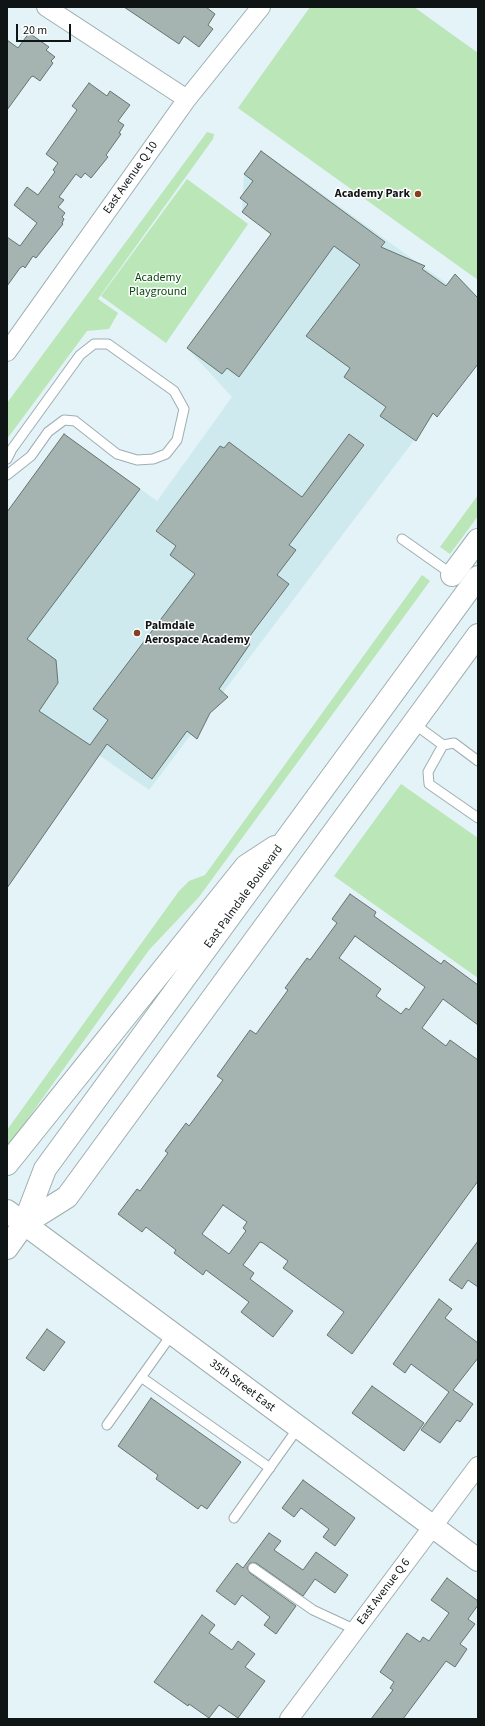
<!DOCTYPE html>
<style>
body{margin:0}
#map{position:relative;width:485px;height:1726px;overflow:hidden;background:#e3f3f7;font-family:"Source Sans 3",sans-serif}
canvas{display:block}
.frame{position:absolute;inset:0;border:8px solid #0f1415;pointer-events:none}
.scale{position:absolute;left:16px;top:24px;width:55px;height:18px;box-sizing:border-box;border:2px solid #0f1415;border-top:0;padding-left:5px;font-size:12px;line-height:14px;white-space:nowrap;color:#0f1415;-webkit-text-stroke:3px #fff;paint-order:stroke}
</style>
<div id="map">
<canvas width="485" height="1726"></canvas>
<div class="frame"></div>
<div class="scale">20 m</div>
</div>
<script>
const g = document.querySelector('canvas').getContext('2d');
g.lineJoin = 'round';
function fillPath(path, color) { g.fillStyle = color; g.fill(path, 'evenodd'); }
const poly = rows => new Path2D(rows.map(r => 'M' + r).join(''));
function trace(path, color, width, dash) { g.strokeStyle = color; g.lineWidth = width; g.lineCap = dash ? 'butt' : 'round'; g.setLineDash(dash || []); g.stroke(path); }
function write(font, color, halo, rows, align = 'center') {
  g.font = font + ' "Source Sans 3",sans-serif'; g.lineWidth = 3; g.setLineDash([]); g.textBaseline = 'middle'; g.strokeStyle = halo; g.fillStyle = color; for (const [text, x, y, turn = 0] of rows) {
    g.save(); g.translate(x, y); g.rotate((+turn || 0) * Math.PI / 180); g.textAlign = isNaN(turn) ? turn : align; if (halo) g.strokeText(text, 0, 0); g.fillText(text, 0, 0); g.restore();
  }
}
fillPath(poly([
 [261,150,478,306,478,356,149,790,99,755,7,888,7,512,64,434,157,501,232,397,187,348,271,234,242,212,244,174]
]), '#cfeaef');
fillPath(poly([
 [310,7,414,7,478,53,478,280,238,108],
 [207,132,214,134,213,139,98,299,118,313,109,329,87,331,7,439,7,403],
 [187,179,248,224,166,343,101,296],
 [478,495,478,516,450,554,440,547],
 [422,575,430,581,199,897,149,950,9,1145,7,1145,7,1130,179,891,189,881,205,875],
 [401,784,478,838,478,978,334,876]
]), '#bae6b8');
const building = poly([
 [124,7,206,7,215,14,208,25,213,29,199,47,184,36,179,44,124,7],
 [29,33,49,47,46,50,55,57,51,61,53,63,40,81,33,76,31,77,7,110,7,40,18,48,29,33],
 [89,83,107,96,110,91,130,105,118,121,124,125,119,133,121,134,106,155,108,157,91,178,85,173,81,178,76,174,59,197,64,200,58,207,65,213,62,217,64,219,62,223,63,224,36,258,33,256,25,268,23,266,20,268,7,286,7,237,20,246,37,223,14,205,27,187,38,195,55,172,53,170,58,163,46,154,77,110,72,106,89,83],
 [261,151,385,242,381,247,425,266,422,269,446,286,455,274,478,298,478,364,437,417,433,413,416,441,380,416,386,407,344,377,350,368,306,336,360,265,334,246,239,377,227,368,222,374,187,348,271,234,242,212,248,204,240,198,253,181,244,174,261,151],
 [64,434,140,489,27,639,56,660,58,683,39,711,90,745,108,720,93,709,195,574,170,555,176,546,156,531,220,446,224,448,229,442,302,497,349,434,364,445,289,545,296,550,277,575,289,584,246,641,250,644,219,689,228,697,210,713,197,739,187,731,152,779,107,744,7,888,7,512,64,434],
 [350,894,376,912,374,916,441,964,444,960,478,985,478,1025,443,999,422,1028,446,1046,450,1040,478,1060,478,1181,352,1354,327,1335,344,1312,283,1268,288,1261,263,1243,260,1242,243,1265,254,1273,250,1279,293,1311,273,1337,241,1312,249,1302,206,1270,203,1275,174,1253,176,1250,146,1227,142,1232,118,1214,137,1189,140,1191,168,1153,165,1151,186,1123,189,1126,223,1080,217,1076,250,1030,256,1034,288,990,285,988,307,958,310,960,337,923,332,919,350,894],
 [355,936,425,987,409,1010,406,1008,401,1014,376,996,381,989,339,958,355,936],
 [223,1205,247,1222,243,1228,246,1231,229,1254,202,1234,223,1205],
 [478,1241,478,1287,468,1280,462,1289,449,1280,478,1241],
 [439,1299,452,1309,445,1318,478,1343,478,1358,453,1390,473,1404,460,1422,457,1420,440,1443,421,1430,449,1392,411,1364,405,1373,393,1364,439,1299],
 [47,1329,65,1342,44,1371,26,1358,47,1329],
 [372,1386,424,1423,404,1451,352,1413,372,1386],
 [151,1398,241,1462,207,1509,201,1505,198,1509,156,1479,158,1475,118,1446,151,1398],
 [303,1480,355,1518,335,1546,323,1537,329,1529,301,1508,294,1517,282,1508,303,1480],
 [269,1533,281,1541,274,1550,303,1570,316,1552,348,1575,335,1593,315,1579,303,1596,256,1563,250,1563,247,1568,250,1573,296,1606,276,1634,264,1625,270,1617,242,1595,235,1605,216,1591,237,1563,243,1568,269,1533],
 [447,1578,478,1601,478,1605,468,1619,475,1624,460,1644,467,1649,455,1667,446,1661,403,1719,371,1719,393,1690,390,1688,394,1682,380,1672,407,1633,420,1642,423,1637,429,1641,449,1613,431,1600,447,1578],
 [202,1615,215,1625,209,1633,232,1650,238,1641,255,1654,245,1667,265,1681,238,1718,219,1705,209,1718,189,1704,188,1706,154,1682,202,1615]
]);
fillPath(building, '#a5b4b0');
trace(building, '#657470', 1);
const service = poly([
 [7,459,12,449,80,355,94,344,108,344,174,391,184,409,177,440,166,454,153,459,137,460,117,454,75,421,64,420,48,432,31,456,7,475],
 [402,539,453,575],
 [413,723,443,745,454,743,478,761],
 [443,745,428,772,429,784,478,818],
 [141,1377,270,1468],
 [107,1425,172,1334],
 [234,1518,298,1428],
 [253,1568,313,1610,356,1630]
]);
const minor = poly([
 [46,7,187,99],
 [7,352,187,99,261,7],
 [289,1719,478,1466]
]);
const tertiary = poly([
 [7,1211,478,1560]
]);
const trunk = poly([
 [452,575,478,540],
 [7,1164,246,866,275,847],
 [24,1224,67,1197,478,635],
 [7,1248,24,1224,45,1169,478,577]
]);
trace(service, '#9eaeb1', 11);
trace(minor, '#9eaeb1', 20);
trace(tertiary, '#9eaeb1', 24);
trace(trunk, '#9eaeb1', 24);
trace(service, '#fff', 9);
trace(minor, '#fff', 18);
trace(tertiary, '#fff', 22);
trace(trunk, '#fff', 22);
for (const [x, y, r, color] of [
 [418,194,4,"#87401f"],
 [137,633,4,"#87401f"]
]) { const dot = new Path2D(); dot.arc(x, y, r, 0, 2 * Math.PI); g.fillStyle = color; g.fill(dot); trace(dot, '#fff', 1.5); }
write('12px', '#0f1415', '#fff', [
 ["East Avenue Q 10",131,178,-55],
 ["East Palmdale Boulevard",244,897,-54],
 ["35th Street East",242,1386,37],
 ["East Avenue Q 6",384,1592,-53]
]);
write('bold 12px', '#0f1415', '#fff', [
 ["Academy Park",410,194],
 ["Palmdale",145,626,"left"],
 ["Aerospace Academy",145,640,"left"]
], 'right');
write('12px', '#03480a', '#fff', [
 ["Academy",158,278],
 ["Playground",158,292]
]);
</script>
